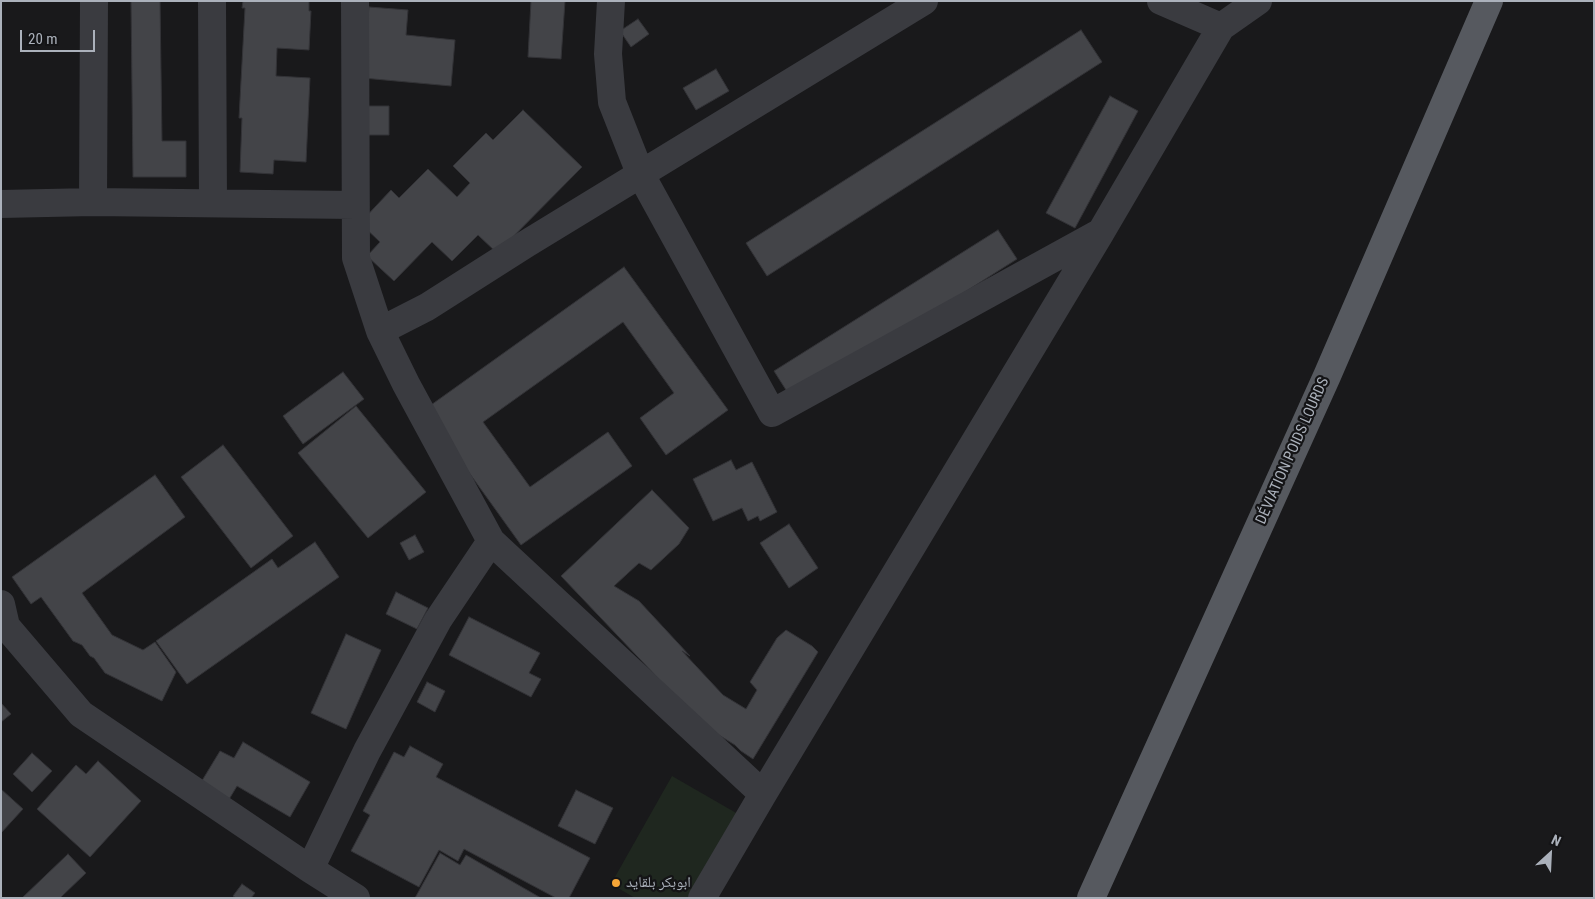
<!DOCTYPE html>
<meta charset="utf-8">
<style>
body{margin:0}
#map{position:relative;width:1595px;height:899px;overflow:hidden;background:#19191b;font-family:"Roboto Condensed",sans-serif}
canvas{display:block}
.frame{position:absolute;inset:0;border:2px solid #abb1bb;pointer-events:none}
.north{position:absolute;left:1525px;top:829px;width:50px;height:50px;-webkit-text-stroke:4px #141416;paint-order:stroke;rotate:25deg;font-size:14px;font-weight:700;line-height:20px;text-align:center;color:#abb1bb}
.north::after{content:'';display:block;margin:auto;width:18px;height:22px;background:#abb1bb;clip-path:polygon(50% 0,100% 100%,50% 72%,0 100%)}
.scale{position:absolute;left:20px;top:30px;width:75px;height:22px;box-sizing:border-box;border:2px solid #abb1bb;border-top:0;padding-left:6px;font-size:15px;line-height:18px;white-space:nowrap;color:#abb1bb;-webkit-text-stroke:4px #141416;paint-order:stroke}
</style>
<div id="map">
<canvas width="1595" height="899"></canvas>
<div class="frame"></div>
<div class="north">N</div>
<div class="scale">20 m</div>
</div>
<script>
const g = document.querySelector('canvas').getContext('2d');
g.lineJoin = 'round';
function fillPath(path, color) { g.fillStyle = color; g.fill(path, 'evenodd'); }
const poly = rows => new Path2D(rows.map(r => 'M' + r).join(''));
function trace(path, color, width, dash) { g.strokeStyle = color; g.lineWidth = width; g.lineCap = dash ? 'butt' : 'round'; g.setLineDash(dash || []); g.stroke(path); }
function write(font, color, halo, rows, align = 'center') {
  g.font = font + ' "Roboto Condensed","Noto Naskh Arabic",sans-serif'; g.lineWidth = 4.5; g.setLineDash([]); g.textBaseline = 'middle'; g.strokeStyle = halo; g.fillStyle = color; for (const [text, x, y, turn = 0] of rows) {
    g.save(); g.translate(x, y); g.rotate((+turn || 0) * Math.PI / 180); g.textAlign = isNaN(turn) ? turn : align; if (halo) g.strokeText(text, 0, 0); g.fillText(text, 0, 0); g.restore();
  }
}
fillPath(poly([
 [672,776,738,814,692,898,635,898,611,884]
]), '#1f271f');
const building = poly([
 [131,1,160,1,162,141,186,141,186,177,133,177,131,1],
 [243,1,309,1,309,11,311,11,309,50,277,48,276,76,310,78,306,162,274,160,273,174,240,172,242,118,239,118,245,8,242,8,243,1],
 [531,1,565,1,561,59,528,57,531,1],
 [369,7,408,10,406,35,455,40,451,86,363,78,369,7],
 [638,19,649,34,631,47,620,31,638,19],
 [1081,30,1102,62,767,276,746,243,1081,30],
 [716,69,729,91,696,110,683,88,716,69],
 [1110,96,1138,111,1075,228,1046,213,1110,96],
 [363,106,389,106,389,135,363,135,363,106],
 [523,110,582,167,497,253,478,235,452,261,432,242,394,281,367,256,380,242,360,223,391,190,399,198,428,169,457,197,470,183,453,166,486,133,493,140,523,110],
 [998,230,1017,259,793,401,774,371,998,230],
 [624,267,728,410,666,455,640,418,674,393,623,322,483,422,530,487,608,432,632,466,521,545,424,410,624,267],
 [343,372,364,399,303,444,283,416,343,372],
 [356,406,426,492,368,538,298,453,356,406],
 [223,445,293,536,251,568,181,477,223,445],
 [731,460,736,470,752,462,777,512,760,521,758,516,748,521,742,508,713,521,693,479,731,460],
 [155,475,185,517,82,593,112,635,143,650,155,642,176,672,162,701,105,673,94,658,90,656,82,645,73,641,41,597,31,604,12,577,155,475],
 [652,490,689,528,679,544,651,570,639,563,614,586,639,601,690,656,682,651,723,695,746,709,757,690,750,682,777,638,786,630,812,646,818,652,753,759,741,751,735,745,696,721,674,695,561,576,652,490],
 [789,524,818,568,789,588,760,543,789,524],
 [415,535,424,552,409,560,400,543,415,535],
 [315,542,339,577,187,684,156,641,272,559,278,568,315,542],
 [396,592,428,608,417,629,386,614,396,592],
 [469,617,540,653,529,673,541,679,531,697,449,655,469,617],
 [346,634,381,650,346,729,311,713,346,634],
 [427,682,445,691,435,712,417,702,427,682],
 [1,703,11,714,1,722,1,703],
 [243,742,310,782,290,817,237,786,228,801,200,784,220,751,234,758,243,742],
 [410,746,443,764,436,777,590,858,569,898,556,898,464,849,458,861,439,850,419,887,351,851,370,815,363,811,394,752,404,757,410,746],
 [32,753,52,771,32,792,13,774,32,753],
 [98,761,141,801,90,857,37,809,76,765,86,774,98,761],
 [1,789,23,809,1,833,1,789],
 [576,790,613,808,595,844,558,826,576,790],
 [440,853,460,865,466,855,541,898,415,898,440,853],
 [68,854,86,873,60,898,22,898,68,854],
 [242,884,255,893,251,898,236,898,233,896,242,884]
]);
fillPath(building, '#434448');
trace(building, '#333337', 1);
trace(poly([
 [94,1,93,202,355,205],
 [212,1,213,203],
 [355,1,356,258,380,331,427,307,526,244,924,1],
 [611,1,608,54,612,102,640,173,772,413,1101,232,1221,27],
 [1161,1,1221,27,1258,1],
 [1,204,93,202],
 [380,331,406,384,491,541,763,794],
 [1,604,6,626,81,714,310,869,356,898],
 [310,869,367,751,438,620,491,541],
 [702,898,763,794,1101,232]
]), '#3a3b40', 28);
trace(poly([
 [1091,898,1327,376,1489,1]
]), '#56595f', 28);
for (const [x, y, r, color] of [
 [616,883,5,"#f5a537"]
]) { const dot = new Path2D(); dot.arc(x, y, r, 0, 2 * Math.PI); g.fillStyle = color; g.fill(dot); trace(dot, '#141416', 2); }
write('15px', '#abb1bb', '#141416', [
 ["DÉVIATION POIDS LOURDS",1293,451,-66]
]);
write('15px', '#abb1bb', '#141416', [
 ["ابوبكر بلقايد",626,883]
], 'left');
</script>
